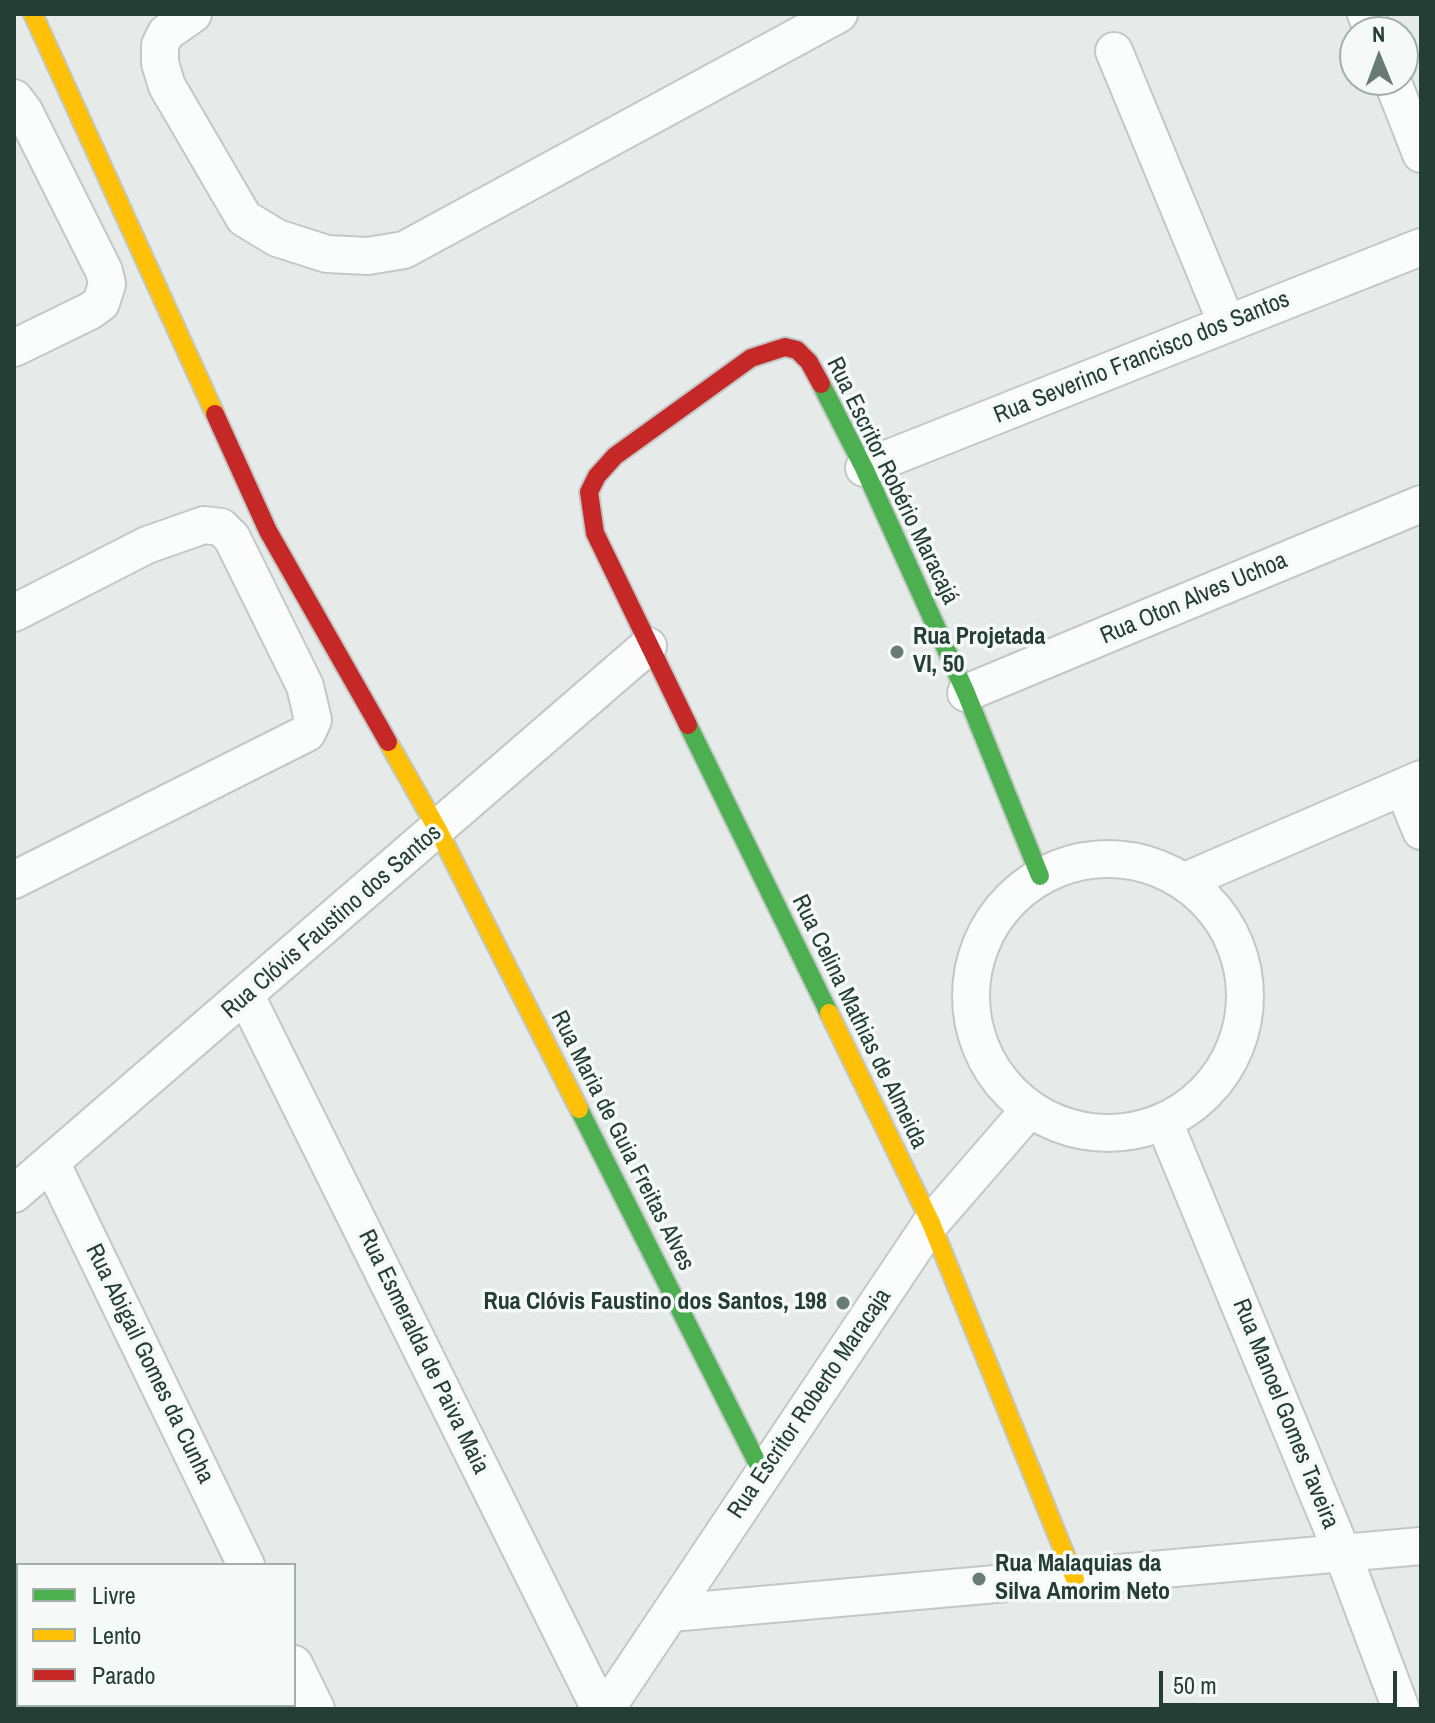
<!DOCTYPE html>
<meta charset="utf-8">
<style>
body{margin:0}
#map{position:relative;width:1435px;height:1723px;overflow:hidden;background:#e6ebe9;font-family:"Archivo Narrow",sans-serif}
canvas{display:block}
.frame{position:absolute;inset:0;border:16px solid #243e36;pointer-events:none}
.legend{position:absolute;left:16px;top:1563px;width:280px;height:144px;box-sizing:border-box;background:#f5f9f7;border:2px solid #a1aeaa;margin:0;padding:10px 14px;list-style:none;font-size:24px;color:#243e36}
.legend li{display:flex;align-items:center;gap:16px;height:40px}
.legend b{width:40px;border:2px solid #a1aeaa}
.north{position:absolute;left:1339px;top:16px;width:80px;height:80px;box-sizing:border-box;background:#f5f9f7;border:2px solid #a1aeaa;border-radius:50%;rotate:359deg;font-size:22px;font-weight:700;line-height:32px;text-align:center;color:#243e36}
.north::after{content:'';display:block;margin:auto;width:28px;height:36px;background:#687b75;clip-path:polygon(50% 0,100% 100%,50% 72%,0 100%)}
.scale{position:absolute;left:1159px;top:1671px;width:238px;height:36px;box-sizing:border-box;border:4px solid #243e36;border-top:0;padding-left:10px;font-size:24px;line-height:28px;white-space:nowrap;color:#243e36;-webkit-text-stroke:6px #f5f9f7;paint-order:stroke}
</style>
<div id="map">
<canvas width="1435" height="1723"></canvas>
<div class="frame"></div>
<ul class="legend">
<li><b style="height:10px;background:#4caf50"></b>Livre</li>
<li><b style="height:10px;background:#ffc107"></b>Lento</li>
<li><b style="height:10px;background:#c62828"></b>Parado</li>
</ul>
<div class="north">N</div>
<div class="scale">50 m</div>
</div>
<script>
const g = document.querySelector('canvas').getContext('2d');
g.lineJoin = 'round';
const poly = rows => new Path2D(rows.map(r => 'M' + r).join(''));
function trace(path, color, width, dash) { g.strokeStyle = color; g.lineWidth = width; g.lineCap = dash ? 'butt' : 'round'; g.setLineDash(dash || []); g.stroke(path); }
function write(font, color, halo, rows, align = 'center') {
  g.font = font + ' "Archivo Narrow",sans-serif'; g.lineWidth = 7; g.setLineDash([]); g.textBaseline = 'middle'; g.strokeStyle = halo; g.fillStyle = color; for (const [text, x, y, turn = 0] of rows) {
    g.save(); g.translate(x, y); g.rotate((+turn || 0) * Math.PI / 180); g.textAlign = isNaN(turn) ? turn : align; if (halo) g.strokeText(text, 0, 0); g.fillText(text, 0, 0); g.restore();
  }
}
const street = poly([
 [193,14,166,33,160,45,160,63,167,86,244,218,277,238,327,254,368,256,404,250,839,14],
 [1366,14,1373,32],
 [1114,51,1227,324],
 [1392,80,1421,154],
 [14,98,24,111,104,271,107,284,101,303,90,311,14,348],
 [864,468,1421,247],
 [14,613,147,545,204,525,221,527,232,538,305,686,313,720,307,733,14,880],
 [966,693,1421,504],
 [1403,787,1421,831],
 '971 996a137 137 0 1 1 274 0a137 137 0 1 1-274 0Z',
 [1185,881,1421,779],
 [246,996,600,1709],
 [1164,1122,1342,1552,1401,1709],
 [51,1162,246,1565],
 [14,1194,648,646],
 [671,1613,1421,1546],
 [294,1664,316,1709],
 [14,1665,18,1674],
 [33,1705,35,1709],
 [606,1709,931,1223,1029,1110]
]);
const fast = poly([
 [821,384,864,468,966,693,1040,876],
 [688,725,829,1013],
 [579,1109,763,1474]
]);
const slow = poly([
 [33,14,215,414],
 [388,742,438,830,579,1109],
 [829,1013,931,1223,1075,1579]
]);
const jam = poly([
 [215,414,268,531,388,742],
 [688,725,595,533,589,492,597,476,615,456,751,358,785,347,797,350,809,362,821,384]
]);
trace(street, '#c3c8c6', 40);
trace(fast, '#c2c8c6', 22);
trace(slow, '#c2c8c6', 22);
trace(jam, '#c2c8c6', 22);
trace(street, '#fbfcfc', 36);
trace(fast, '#4caf50', 18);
trace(slow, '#ffc107', 18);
trace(jam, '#c62828', 18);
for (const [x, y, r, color] of [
 [897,652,8,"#687b75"],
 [843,1303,8,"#687b75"],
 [979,1579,8,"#687b75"]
]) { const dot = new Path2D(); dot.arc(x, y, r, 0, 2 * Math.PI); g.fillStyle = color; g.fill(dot); trace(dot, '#f5f9f7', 3); }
write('24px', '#243e36', '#f5f9f7', [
 ["Rua Severino Francisco dos Santos",1142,358,-22],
 ["Rua Escritor Robério Maracajá",892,481,64],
 ["Rua Oton Alves Uchoa",1194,599,-23],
 ["Rua Clóvis Faustino dos Santos",332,922,-41],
 ["Rua Celina Mathias de Almeida",859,1022,64],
 ["Rua Maria de Guia Freitas Alves",622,1141,63],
 ["Rua Esmeralda de Paiva Maia",423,1352,64],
 ["Rua Abigail Gomes da Cunha",149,1364,64],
 ["Rua Escritor Roberto Maracaja",810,1404,-56],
 ["Rua Manoel Gomes Taveira",1285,1414,68]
]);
write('bold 24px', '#243e36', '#f5f9f7', [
 ["Rua Projetada",913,638],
 ["VI, 50",913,666],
 ["Rua Clóvis Faustino dos Santos, 198",827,1303,"right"],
 ["Rua Malaquias da",995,1565],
 ["Silva Amorim Neto",995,1593]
], 'left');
</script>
